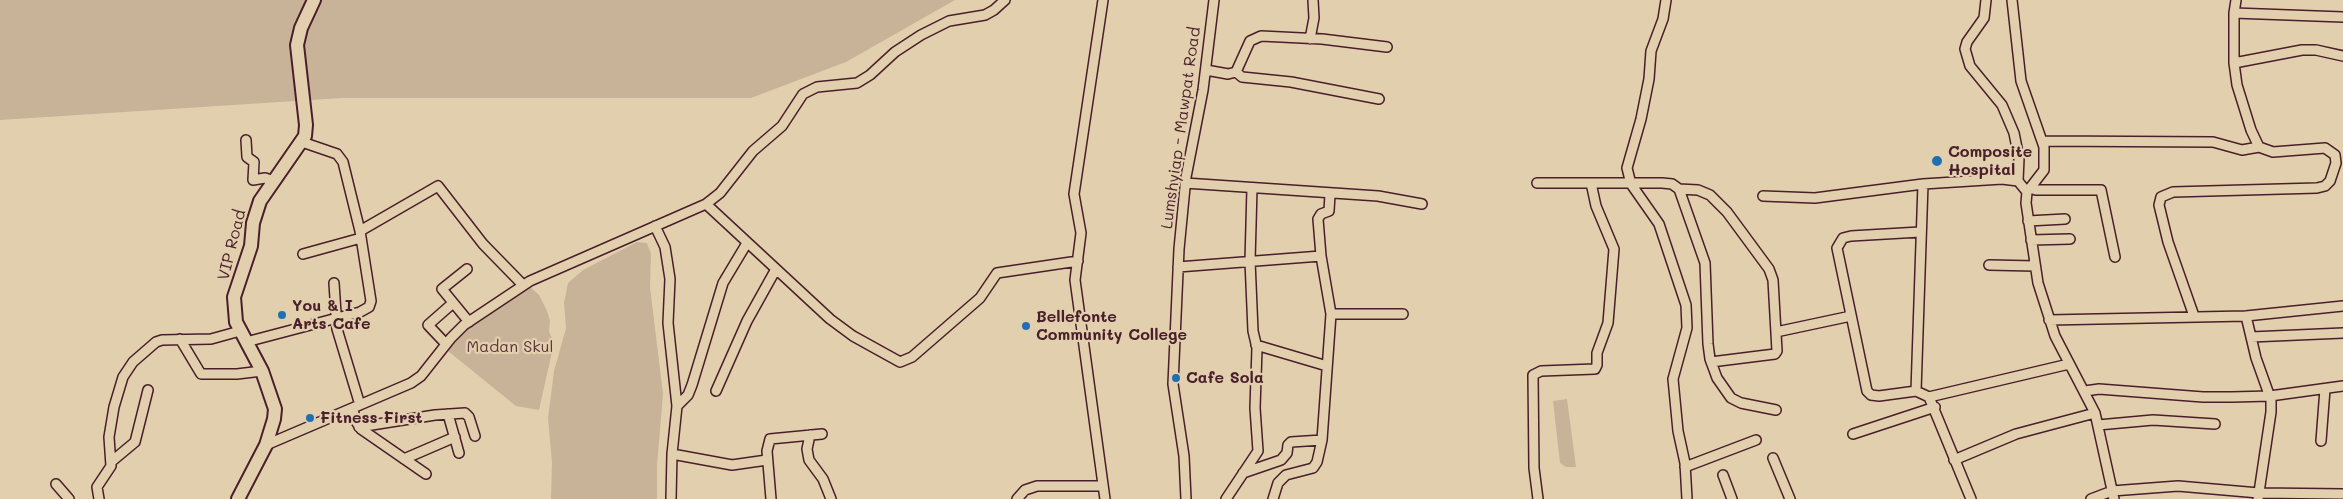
<!DOCTYPE html>
<style>
body{margin:0}
canvas{display:block;background:#e2cfad}
</style>
<canvas width="2343" height="499"></canvas>
<script>
const g = document.querySelector('canvas').getContext('2d');
g.lineJoin = 'round';
function fillPath(path, color) { g.fillStyle = color; g.fill(path, 'evenodd'); }
const poly = rows => new Path2D(rows.map(r => 'M' + r).join(''));
function trace(path, color, width, dash) { g.strokeStyle = color; g.lineWidth = width; g.lineCap = dash ? 'butt' : 'round'; g.setLineDash(dash || []); g.stroke(path); }
function write(font, color, halo, rows, align = 'center') {
  g.font = font + ' Mali,sans-serif'; g.lineWidth = 4.5; g.setLineDash([]); g.textBaseline = 'middle'; g.strokeStyle = halo; g.fillStyle = color; for (const [text, x, y, turn = 0] of rows) {
    g.save(); g.translate(x, y); g.rotate((+turn || 0) * Math.PI / 180); g.textAlign = isNaN(turn) ? turn : align; if (halo) g.strokeText(text, 0, 0); g.fillText(text, 0, 0); g.restore();
  }
}
fillPath(poly([
 [0,0,955,0,846,62,751,98,342,98,0,120],
 [637,242,647,243,651,254,650,287,663,394,657,465,657,499,551,499,552,463,548,418,554,371,566,328,564,303,568,283,583,270],
 [529,286,539,295,547,311,550,321,549,331,554,343,539,410,516,406,448,351,462,334,483,315],
 [1567,399,1576,467,1566,467,1560,463,1553,401]
]), '#c9b398');
const street = poly([
 [1103,0,1074,194,1081,233,1075,280,1105,499],
 [1666,0,1663,19,1651,51,1649,79,1641,119,1627,168,1631,184,1659,224,1686,305,1687,328,1673,379,1678,431,1685,463,1687,499],
 [1986,0,1984,18,1967,42,1965,49,1970,66,2002,105,2014,133,2019,158,2018,181],
 [2012,0,2021,81,2044,147,2044,170,2027,192,2026,203,2038,283,2055,336,2095,413,2114,499],
 [2234,13,2343,17],
 [1310,39,1314,18,1313,0],
 [2234,63,2302,50,2316,50,2343,56],
 [1206,70,1228,74,1236,72,1250,41,1261,36,1322,39,1387,47],
 [1236,72,1242,77,1291,82,1379,99],
 [246,140,247,157,254,162,253,180,265,178,274,181],
 [2043,141,2213,142,2242,150,2259,147],
 [1185,183,1378,196,1422,204],
 [1537,183,1662,183,1672,184,1679,189,1705,263,1708,344,1710,359,1717,378,1731,398,1741,403,1776,410],
 [2030,188,2036,190,2101,190,2115,257],
 [1679,189,1698,190,1710,195,1727,212,1769,269,1773,280,1777,351,1775,354,1711,362],
 [1763,196,1815,198,1923,184,2002,179,2018,181,2027,192],
 [706,204,830,319,853,336,900,362,912,357,980,298,997,273,1078,261],
 [2028,221,2065,219],
 [655,226,665,247,670,279,668,323,677,406,672,454,671,499],
 [360,231,438,186,483,244,523,285],
 [1920,232,1851,236,1843,238,1837,248,1867,391,1871,395,1879,396,1916,391,1929,397,1971,499],
 [2031,240,2070,239],
 [303,254,361,238],
 [1989,265,2035,266],
 [1178,267,1321,256],
 [467,269,442,289,469,322],
 [334,283,337,329,360,405],
 [1331,314,1403,314],
 [2194,316,2168,242,2159,205,2161,197,2173,192,2317,188,2325,186,2330,181,2336,163,2335,155,2325,148,2273,152,2259,147,2251,130,2237,85,2234,63,2234,13,2236,0],
 [2246,316,2256,358,2271,400,2271,412,2258,499],
 [2049,320,2246,316,2343,306],
 [1776,332,1851,316],
 [2251,337,2343,333],
 [180,339,201,374,237,374,262,371],
 [246,342,360,312,369,307,371,301,360,231,343,162,337,154,302,142],
 [446,344,428,325,453,303],
 [1256,345,1327,366],
 [716,391,747,321,776,269],
 [1916,391,1923,184],
 [2085,391,2099,389,2203,397,2232,397,2270,396,2343,386],
 [1929,397,2069,364],
 [677,406,688,395,692,385,723,283,747,243],
 [353,408,355,420,361,429,426,474],
 [448,414,459,453],
 [2098,425,2153,420,2215,424],
 [359,427,435,415,465,413,469,417,475,436],
 [1853,434,1935,407],
 [810,435,807,449,809,460,823,479,831,499],
 [2321,441,2325,389],
 [266,445,411,383,421,376,451,338,464,325,530,281,706,204,720,193,753,151,782,126,803,94,817,87,857,83,870,75,895,52,921,35,949,21,985,15,994,10,1005,0],
 [672,454,732,465,767,460],
 [1773,458,1790,499],
 [404,459,455,437],
 [1954,460,2016,434,2095,413],
 [111,462,135,442,148,390],
 [1685,467,1756,440],
 [1243,473,1281,460,1287,453,1288,445,1291,442,1322,440],
 [1723,475,1732,499],
 [56,484,69,499],
 [99,499,97,487,111,466,109,437,114,407,123,377,133,362,156,342,162,340,211,339,240,331],
 [771,499,767,451,770,439,822,434],
 [1017,499,1025,490,1037,486,1103,486],
 [1186,499,1184,456,1173,384,1179,249,1186,177,1203,90,1214,0],
 [1226,499,1258,451,1255,408,1257,348,1253,331,1250,261,1252,188],
 [1273,499,1278,483,1286,475,1313,468,1317,462,1322,440,1331,314,1321,256,1318,219,1321,214,1329,211,1330,194],
 [1538,499,1534,468,1533,375,1541,371,1595,369,1597,365,1597,353,1608,323,1614,249,1596,206,1591,183],
 [2091,499,2112,491,2178,486,2259,493,2343,494]
]);
const secondary = poly([
 [238,499,266,445,274,419,275,409,262,371,236,322,234,297,251,246,253,223,260,201,305,136,306,125,297,45,301,28,314,0]
]);
trace(street, '#4a1f2b', 12);
trace(secondary, '#4a1f2b', 16);
trace(street, '#e2cfad', 9);
trace(secondary, '#e2cfad', 12);
for (const [x, y, r, color] of [
 [1937,161,6,"#1f6fb2"],
 [282,315,5,"#1f6fb2"],
 [1026,326,5,"#1f6fb2"],
 [1176,378,5,"#1f6fb2"],
 [310,418,5,"#1f6fb2"]
]) { const dot = new Path2D(); dot.arc(x, y, r, 0, 2 * Math.PI); g.fillStyle = color; g.fill(dot); trace(dot, '#e2cfad', 2); }
write('16px', '#4a1f2b', '#e2cfad', [
 ["Lumshyiap - Mawpat Road",1181,128,-82],
 ["VIP Road",232,245,-76]
]);
write('bold 16px', '#4a1f2b', '#e2cfad', [
 ["Composite",1948,152],
 ["Hospital",1948,170],
 ["You & I",292,306],
 ["Arts Cafe",292,324],
 ["Bellefonte",1036,317],
 ["Community College",1036,335],
 ["Cafe Sola",1186,378],
 ["Fitness First",320,418]
], 'left');
write('16px', '#5d353b', '#e2cfad', [
 ["Madan Skul",510,347]
]);
</script>
